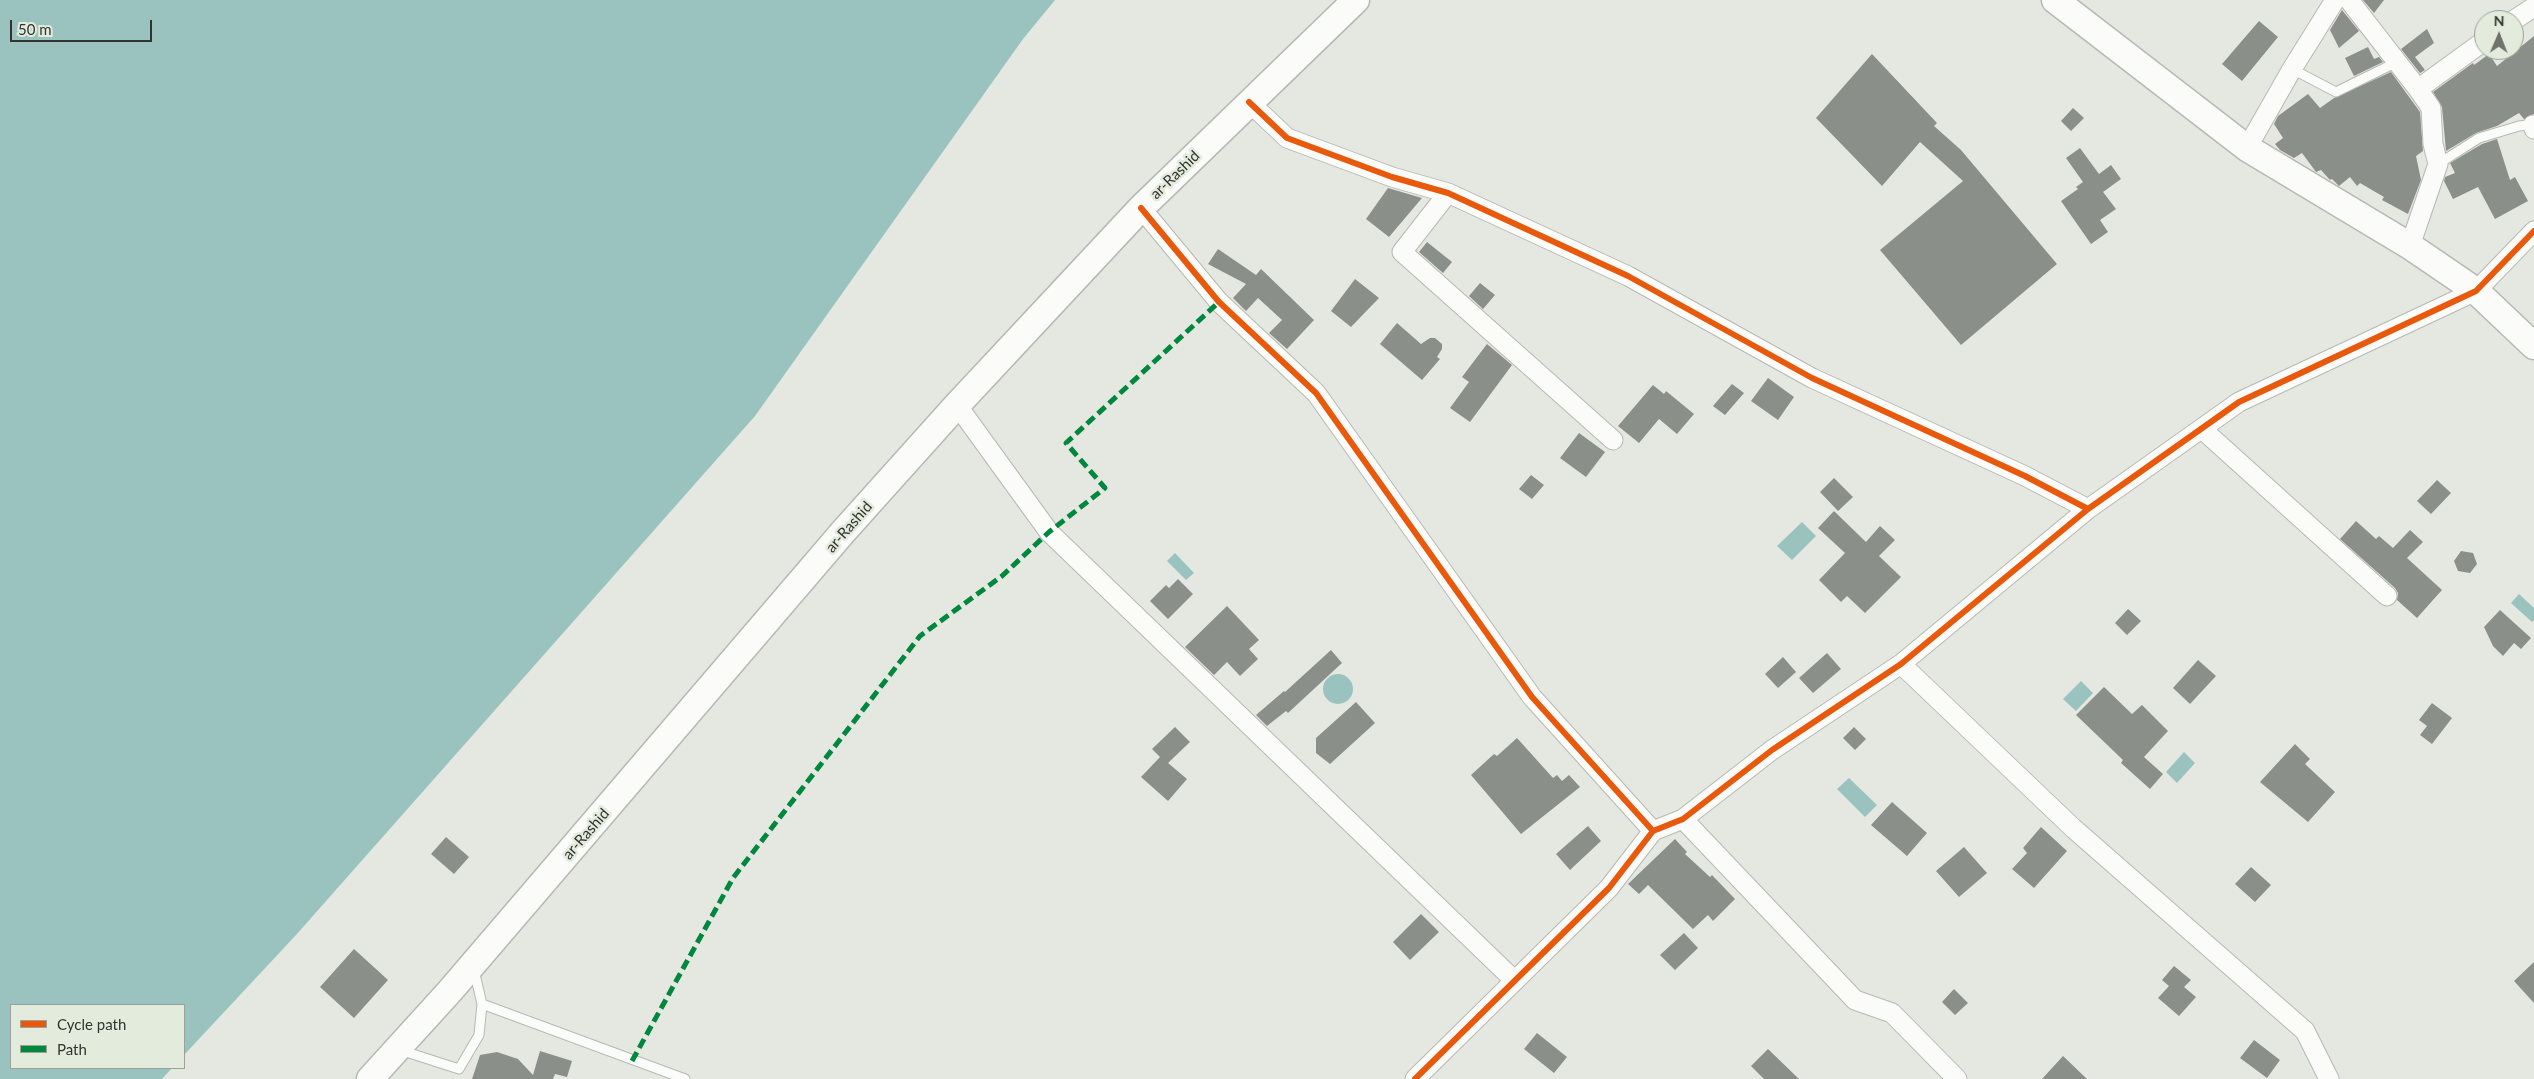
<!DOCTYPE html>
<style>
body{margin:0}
#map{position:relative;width:2534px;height:1079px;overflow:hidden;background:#e4e8e0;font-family:Lato,sans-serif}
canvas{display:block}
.legend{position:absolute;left:10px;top:1004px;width:175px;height:65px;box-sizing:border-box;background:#e3ebdd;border:1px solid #9ca297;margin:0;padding:6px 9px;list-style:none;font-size:15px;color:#31342f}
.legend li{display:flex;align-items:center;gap:10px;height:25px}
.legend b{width:25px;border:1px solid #9ca297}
.north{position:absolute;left:2474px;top:10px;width:50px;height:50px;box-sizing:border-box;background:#e3ebdd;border:1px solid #9ca297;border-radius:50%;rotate:1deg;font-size:14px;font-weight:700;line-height:20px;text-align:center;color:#31342f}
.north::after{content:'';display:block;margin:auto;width:18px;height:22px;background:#70736d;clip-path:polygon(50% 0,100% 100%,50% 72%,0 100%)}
.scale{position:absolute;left:10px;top:20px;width:142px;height:22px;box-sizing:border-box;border:2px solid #31342f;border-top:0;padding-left:6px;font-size:15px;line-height:18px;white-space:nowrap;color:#31342f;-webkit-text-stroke:4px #e3ebdd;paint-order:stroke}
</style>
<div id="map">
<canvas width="2534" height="1079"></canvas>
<ul class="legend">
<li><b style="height:6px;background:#e8590c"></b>Cycle path</li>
<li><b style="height:6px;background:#00873e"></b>Path</li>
</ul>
<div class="north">N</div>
<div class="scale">50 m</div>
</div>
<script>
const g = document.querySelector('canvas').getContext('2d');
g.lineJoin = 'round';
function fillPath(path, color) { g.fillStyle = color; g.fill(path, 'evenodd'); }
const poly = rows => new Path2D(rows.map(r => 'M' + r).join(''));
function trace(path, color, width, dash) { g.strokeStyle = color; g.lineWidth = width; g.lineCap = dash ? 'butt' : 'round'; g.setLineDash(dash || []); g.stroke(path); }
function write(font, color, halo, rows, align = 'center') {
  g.font = font + ' Lato,sans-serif'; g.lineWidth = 5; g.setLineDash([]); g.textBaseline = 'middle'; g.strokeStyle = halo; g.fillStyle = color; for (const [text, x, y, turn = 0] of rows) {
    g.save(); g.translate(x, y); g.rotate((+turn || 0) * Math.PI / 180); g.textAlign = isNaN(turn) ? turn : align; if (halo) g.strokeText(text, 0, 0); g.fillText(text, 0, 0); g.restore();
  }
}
fillPath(poly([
 [0,0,1055,0,1023,39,755,416,296,935,184,1055,184,1005,11,1005,11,1068,172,1068,162,1079,0,1079],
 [1802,522,1816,536,1792,560,1777,546],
 [1175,553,1194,573,1186,580,1167,561],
 [2519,594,2534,608,2534,620,2532,622,2511,603],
 '1323 689a15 15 0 1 1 30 0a15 15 0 1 1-30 0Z',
 [2081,681,2093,693,2076,711,2063,699],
 [2184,752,2195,763,2177,783,2166,772],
 [1849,778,1877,805,1865,817,1837,789]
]), '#9ac2be');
fillPath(poly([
 [2363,0,2384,0,2374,13],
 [2342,10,2359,31,2339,48,2330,30],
 [2259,21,2278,37,2242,81,2222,64],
 [2427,29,2434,43,2415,57,2425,70,2420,73,2401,49],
 [2534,36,2534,114,2524,119,2519,113,2497,126,2476,133,2446,151,2442,107,2433,92,2473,63,2474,65,2489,54,2497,66],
 [2368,47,2374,59,2379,57,2383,62,2354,76,2345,58],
 [1872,54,1937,123,1934,126,1961,150,2057,264,1961,345,1880,250,1963,181,1920,142,1882,186,1816,118],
 [2391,72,2420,112,2423,151,2416,156,2421,180,2408,214,2382,200,2384,197,2360,183,2357,186,2350,177,2339,186,2332,179,2330,180,2321,170,2316,172,2302,153,2294,158,2280,150,2275,144,2283,138,2274,124,2278,116,2308,94,2320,108,2334,98],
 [2073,108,2084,118,2071,131,2061,121],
 [2497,139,2510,180,2515,177,2528,201,2495,219,2478,187,2453,199,2444,181,2445,177,2455,173,2450,163,2482,144],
 [2080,148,2099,174,2111,165,2121,179,2103,192,2116,209,2100,220,2108,232,2091,244,2061,201,2078,189,2076,187,2083,182,2066,158],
 [1388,188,1422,198,1389,237,1366,219],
 [1427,242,1452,262,1443,273,1419,252],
 [1218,249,1256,275,1261,269,1314,320,1287,349,1269,333,1282,320,1258,298,1246,311,1233,298,1246,284,1208,264],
 [1355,279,1379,298,1351,327,1331,311],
 [1480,283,1495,295,1483,309,1469,296],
 [1397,323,1421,344,1430,338,1435,338,1442,344,1442,349,1437,357,1440,359,1422,380,1380,344],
 [1487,344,1512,365,1470,422,1450,408,1469,382,1462,377],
 [1768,378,1794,397,1778,420,1751,401],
 [1732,384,1744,393,1725,415,1713,406],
 [1653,385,1664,394,1666,391,1694,414,1677,434,1659,419,1639,443,1618,426],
 [1579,433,1605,452,1586,477,1560,458],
 [1531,475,1544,485,1532,499,1519,489],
 [1834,478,1853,497,1838,511,1820,492],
 [2437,480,2451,493,2431,514,2417,501],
 [1834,511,1866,542,1880,526,1895,540,1879,556,1901,577,1865,613,1847,596,1841,602,1819,580,1845,553,1818,528],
 [2356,521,2376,539,2379,536,2393,548,2410,530,2423,542,2407,558,2442,590,2417,618,2397,600,2398,593,2395,588,2340,539],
 [2461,551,2473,553,2477,564,2470,573,2458,571,2454,561],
 [1178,579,1193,594,1168,619,1150,601,1166,585,1169,588],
 [1227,606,1259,640,1249,649,1258,659,1240,676,1227,662,1214,675,1185,647],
 [2128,609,2141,621,2127,635,2115,623],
 [2500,610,2531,638,2521,649,2514,643,2503,656,2493,646,2484,627],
 [1331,650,1342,663,1288,713,1286,711,1267,726,1256,715,1284,691,1285,692],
 [1827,653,1841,669,1813,693,1799,678],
 [1783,657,1796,672,1778,688,1765,674],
 [2198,660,2216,676,2190,704,2173,688],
 [2104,687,2132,714,2142,705,2168,731,2144,757,2163,774,2150,789,2121,763,2123,760,2076,715],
 [1356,702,1375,723,1330,764,1316,753,1316,738],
 [2432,703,2452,718,2432,744,2420,735,2427,726,2419,720],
 [1175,727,1190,742,1168,763,1187,779,1168,801,1141,777,1160,757,1152,749],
 [1854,727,1866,739,1855,750,1843,738],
 [1517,738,1553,778,1557,775,1562,781,1569,775,1580,787,1521,834,1471,775,1494,754,1497,756],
 [2295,744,2310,759,2305,764,2335,792,2308,822,2260,782],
 [1892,802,1927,833,1907,856,1871,825],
 [1588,826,1601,841,1570,870,1556,854],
 [2041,827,2067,851,2034,888,2012,869,2027,853,2023,848],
 [446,837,469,857,454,874,431,854],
 [1675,839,1687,852,1685,854,1710,877,1712,875,1735,899,1713,921,1708,915,1693,929,1648,885,1639,894,1628,884],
 [1964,847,1987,873,1959,897,1936,871],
 [2251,867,2271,885,2255,902,2235,884],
 [1421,914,1439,932,1410,960,1393,942],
 [1684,933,1698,948,1675,970,1660,955],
 [354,949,388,980,354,1018,320,987],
 [2534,962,2534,1003,2514,981],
 [2174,966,2191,980,2184,987,2196,997,2179,1016,2158,998,2169,986,2162,980],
 [1954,989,1968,1003,1955,1015,1942,1002],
 [1537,1033,1567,1057,1554,1073,1524,1049],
 [2254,1040,2280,1060,2267,1078,2240,1058],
 [1768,1049,1799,1079,1764,1079,1751,1066],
 [540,1051,572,1061,567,1077,555,1074,553,1079,472,1079,480,1055,497,1052,518,1059,533,1075],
 [2063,1056,2087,1079,2042,1079]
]), '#8b8f8a');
const lane = poly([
 [2292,69,2336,92,2397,62],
 [2438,164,2479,138,2519,126,2534,124],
 [482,1004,685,1079],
 [400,1050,459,1069,479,1035,482,1004,474,970]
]);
const street = poly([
 [2349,0,2418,89,2431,108,2433,144,2438,164,2410,246],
 [2514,20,2534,7],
 [2418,89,2484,41],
 [1249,102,1287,138,1392,177,1448,193,1628,276,1812,378,2025,476,2088,509],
 [2533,125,2534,129],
 [2247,148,2292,69,2335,0],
 [1448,193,1402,252,1613,440],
 [1141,208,1219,302,1316,393,1532,697,1653,831],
 [957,405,1049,532,1515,981],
 [2202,429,2387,596],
 [1901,664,2073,828,2305,1031,2329,1079],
 [1683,819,1855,1000,1892,1013,1957,1079],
 [1415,1079,1609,888,1653,831,1683,819,1772,750,1901,664,2088,509,2239,402,2476,291,2534,231]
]);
const secondary = poly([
 [2055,0,2247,148,2410,246,2476,291,2534,346],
 [370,1079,450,991,843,532,957,405,1141,208,1356,0]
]);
trace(lane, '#b6b9b3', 11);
trace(street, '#b6b9b3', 21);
trace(secondary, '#b6b9b3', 29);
trace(lane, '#fbfcfa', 9);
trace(street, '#fbfcfa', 19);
trace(secondary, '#fbfcfa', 26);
trace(poly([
 [632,1061,733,878,920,636,1002,576,1049,532,1105,488,1066,443,1219,302]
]), '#00873e', 5, [10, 5]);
trace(poly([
 [1249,102,1287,138,1392,177,1448,193,1628,276,1812,378,2025,476,2088,509],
 [1141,208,1219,302,1316,393,1532,697,1653,831],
 [1415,1079,1609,888,1653,831,1683,819,1772,750,1901,664,2088,509,2239,402,2476,291,2534,231]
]), '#e8590c', 6);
write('15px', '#31342f', '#e3ebdd', [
 ["ar-Rashid",1175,175,-44],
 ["ar-Rashid",849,527,-49],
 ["ar-Rashid",586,834,-49]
]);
</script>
